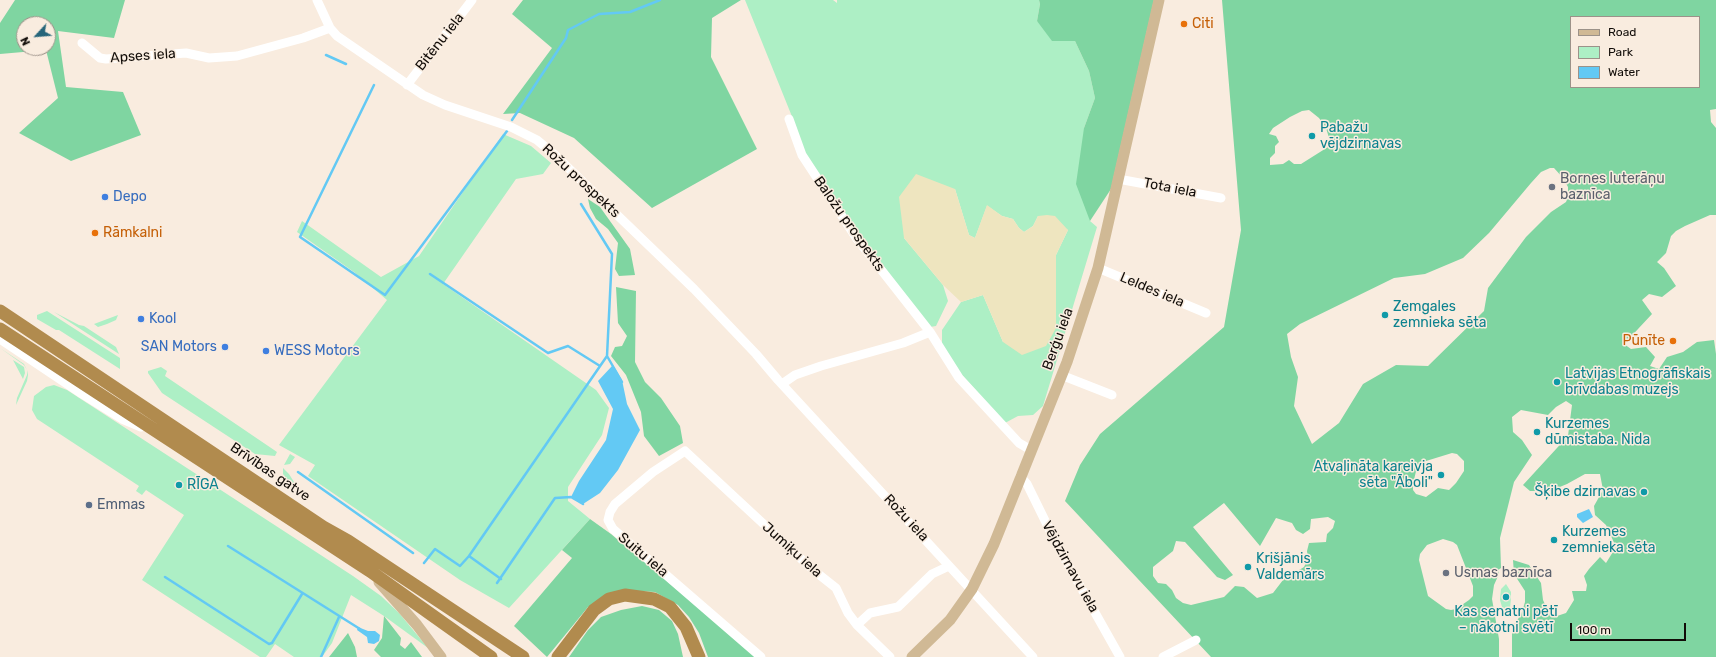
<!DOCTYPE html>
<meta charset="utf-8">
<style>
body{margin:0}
#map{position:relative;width:1716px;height:657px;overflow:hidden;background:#f9ecdf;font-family:Rubik,sans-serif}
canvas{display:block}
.legend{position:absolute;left:1570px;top:16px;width:130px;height:72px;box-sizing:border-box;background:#f9ecdf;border:1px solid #9c9289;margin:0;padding:5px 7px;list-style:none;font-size:12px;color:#110c08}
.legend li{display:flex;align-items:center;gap:8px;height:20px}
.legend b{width:20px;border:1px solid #9c9289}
.north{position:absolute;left:16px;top:16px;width:40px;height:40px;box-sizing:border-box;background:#f9ecdf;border:1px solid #9c9289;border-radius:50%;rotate:244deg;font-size:11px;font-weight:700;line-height:16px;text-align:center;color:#110c08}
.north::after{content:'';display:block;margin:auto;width:14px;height:18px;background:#26657a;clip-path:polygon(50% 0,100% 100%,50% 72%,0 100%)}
.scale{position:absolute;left:1570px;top:623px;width:116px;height:18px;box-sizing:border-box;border:2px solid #110c08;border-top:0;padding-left:5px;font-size:12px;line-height:14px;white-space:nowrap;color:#110c08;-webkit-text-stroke:3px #f9ecdf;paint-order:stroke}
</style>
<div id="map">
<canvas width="1716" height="657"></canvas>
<ul class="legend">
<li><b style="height:5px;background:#d0b995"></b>Road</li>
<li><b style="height:11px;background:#adefc5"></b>Park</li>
<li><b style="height:11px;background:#63c9f4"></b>Water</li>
</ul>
<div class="north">N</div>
<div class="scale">100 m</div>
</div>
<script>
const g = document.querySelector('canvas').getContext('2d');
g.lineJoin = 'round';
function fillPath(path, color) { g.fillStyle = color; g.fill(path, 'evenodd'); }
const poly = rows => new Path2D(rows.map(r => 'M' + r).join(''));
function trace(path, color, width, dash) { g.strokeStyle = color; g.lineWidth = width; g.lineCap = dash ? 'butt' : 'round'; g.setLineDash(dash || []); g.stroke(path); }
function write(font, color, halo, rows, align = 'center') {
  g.font = font + ' Rubik,sans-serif'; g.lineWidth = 3; g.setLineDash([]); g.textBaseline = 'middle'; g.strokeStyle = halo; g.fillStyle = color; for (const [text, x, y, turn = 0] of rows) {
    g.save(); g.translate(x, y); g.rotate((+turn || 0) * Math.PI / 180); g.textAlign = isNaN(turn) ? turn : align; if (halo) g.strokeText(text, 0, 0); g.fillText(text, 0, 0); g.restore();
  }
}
fillPath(poly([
 [745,0,833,0,837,3,837,0,1039,0,1040,4,1037,21,1075,41,1089,71,1095,98,1084,128,1090,221,1097,227,1043,406,1033,415,1018,416,1005,423,954,366,942,345,942,330,961,302,983,295,1003,342,1056,299,1056,255,1068,230,1038,216,1033,226,1024,232,1019,228,1013,219,1002,216,987,206,975,238,969,235,955,189,904,238,943,285,948,301,936,326,930,327,889,277,805,157,793,119],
 [503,134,531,146,551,163,543,174,516,179,443,284,596,390,609,408,602,435,568,487,568,501,590,519,509,608,460,580,308,476,315,465,279,445,387,300,354,272,297,232,302,221,381,277,419,256],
 [47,311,120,358,120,369,59,330,56,330,37,319,37,315],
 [54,312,79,325,84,326,116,347,119,354],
 [118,315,116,320,107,324,98,327,94,324],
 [0,348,24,364,27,370,28,375,27,381,16,405,17,398,27,375,27,370,24,365],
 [13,360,24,367,25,373,23,379],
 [161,367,167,371,165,376,277,452,275,456,255,454,162,393,148,373,148,371],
 [54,385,67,390,353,576,381,596,399,613,428,648,384,616,351,595,332,643,322,657,294,657,275,644,266,657,260,657,142,580,184,515,146,490,142,495,136,491,139,486,37,419,32,410,34,396,46,387],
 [290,454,295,457,290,464,284,465],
 [283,468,289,474,294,482,292,485,283,474],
 [1506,584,1511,592,1511,598,1510,609,1507,610,1502,607,1500,600,1501,589]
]), '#adefc5');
fillPath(poly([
 [15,0,125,0,114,38,58,31,66,87,123,92,141,135,71,161,19,133,58,98,46,50,0,54,0,23],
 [24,24,48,24,48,48,24,48],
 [523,0,741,0,712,18,711,57,757,149,652,208,574,138,520,113,503,114,552,48,512,14],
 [1039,0,1154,0,1111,189,1090,221,1076,184,1084,128,1095,98,1089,71,1075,41,1052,41,1037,21,1040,4],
 [1222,0,1716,0,1716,109,1710,110,1711,122,1716,128,1716,215,1710,215,1685,226,1676,231,1671,236,1666,253,1657,262,1664,268,1676,286,1662,297,1649,294,1642,300,1652,314,1624,344,1631,349,1646,347,1655,357,1650,366,1659,369,1667,357,1683,352,1697,342,1714,340,1716,354,1716,657,1512,657,1512,627,1521,615,1525,602,1525,591,1514,574,1513,560,1529,565,1541,583,1543,600,1548,611,1554,617,1566,613,1574,600,1572,591,1586,591,1587,585,1584,576,1589,569,1600,557,1606,563,1616,547,1606,525,1595,515,1594,506,1603,490,1600,474,1585,474,1567,484,1550,491,1530,491,1523,485,1568,436,1572,405,1566,401,1556,407,1548,415,1521,410,1512,417,1513,432,1522,440,1532,455,1514,482,1500,538,1501,568,1498,570,1499,574,1494,585,1492,599,1499,639,1499,657,1211,657,1065,501,1080,465,1100,434,1224,327,1241,230],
 [1571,17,1699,17,1699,87,1571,87],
 [1309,110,1319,118,1326,128,1330,141,1328,147,1301,164,1294,164,1289,160,1283,164,1270,165,1270,158,1275,153,1275,146,1279,142,1276,136,1269,134,1273,128,1290,117,1302,111],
 [1550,168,1554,168,1563,178,1568,187,1568,197,1566,202,1551,212,1526,237,1488,288,1484,311,1428,366,1396,365,1363,384,1339,423,1312,444,1294,406,1298,377,1291,357,1287,334,1300,324,1394,278,1425,274,1463,258,1489,233,1531,183,1541,172],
 [1452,453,1457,454,1464,461,1464,471,1456,483,1449,490,1438,488,1426,497,1416,494,1413,490,1413,484,1417,467,1426,461],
 [1224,503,1260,546,1276,518,1292,523,1296,530,1303,534,1310,529,1311,519,1328,517,1335,521,1333,528,1327,534,1326,542,1309,543,1307,551,1308,559,1304,567,1283,580,1273,593,1257,598,1244,587,1235,586,1224,597,1191,605,1183,603,1176,598,1172,590,1166,584,1158,583,1153,576,1153,567,1173,551,1176,541,1185,542,1217,577,1225,580,1233,575,1193,527],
 [1443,539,1453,542,1457,545,1473,586,1473,596,1469,600,1456,609,1451,610,1446,609,1428,596,1419,560,1420,554,1427,545],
 [588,199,600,207,630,249,635,275,619,276,615,269,618,243,608,229,596,219,590,208],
 [616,287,636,291,635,362,645,382,661,398,680,426,683,443,659,456,644,436,641,412,626,375,611,356,615,347,622,346,627,336,618,323],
 [590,519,611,534,757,657,708,657,699,633,689,617,678,605,655,592,638,591,588,607,547,657,514,626,572,558,562,550],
 [642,606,659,610,672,621,678,634,683,657,569,657,588,630,601,617,621,610],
 [384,616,401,638,400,645,405,649,411,642,422,657,381,657,374,650,382,638],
 [348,633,355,647,357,657,329,657]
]), '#7fd5a1');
fillPath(poly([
 [916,174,955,189,969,235,975,238,987,205,1002,216,1013,219,1019,228,1024,232,1033,226,1038,216,1047,215,1055,216,1068,230,1056,255,1056,328,1046,346,1022,355,1003,342,983,295,961,302,943,285,904,238,899,197]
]), '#eee5bf');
fillPath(poly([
 [613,365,622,380,627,404,640,430,618,470,600,493,583,504,571,497,579,481,606,440,613,409,598,381],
 [1589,509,1593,517,1583,523,1577,517,1577,514],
 [358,627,368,631,375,631,380,635,379,641,374,644,368,643,367,637,357,630]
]), '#63c9f4');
trace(poly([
 [326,55,346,64],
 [374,85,300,237,385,295,507,131],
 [512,120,566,38,568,30,599,14,630,12,660,0],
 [581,204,612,254,607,356,622,382],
 [430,274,548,353,568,346,600,366],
 [298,472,413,553],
 [228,546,360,629],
 [469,556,501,579],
 [424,563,435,549,460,566,469,556,607,356],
 [165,577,269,644,272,643,302,594],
 [497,583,555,498,571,497,583,504],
 [321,657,339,617]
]), '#63c9f4', 2.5);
trace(poly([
 [317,0,330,28,337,36,423,95,445,105,511,127,537,140,556,156,694,289,756,354,778,380,1033,657],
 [82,43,100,58,106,59,186,53,209,58,237,56,303,38,330,28],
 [407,85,472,0],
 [789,119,802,155,857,239,930,332,959,378,1019,443,1031,450],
 [1118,179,1221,198],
 [1098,268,1206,313],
 [0,339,82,394,122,419,141,427],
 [1061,375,1112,395],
 [782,384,795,375,821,366,903,343,930,332],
 [1020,476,1027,484,1057,545,1120,657],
 [857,625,870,613,898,607,932,574,949,566],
 [761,657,613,529,608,520,610,512,615,504,653,472,685,451,812,569,836,588,848,613,857,625,890,657],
 [1163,657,1196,640]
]), '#fff', 9);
trace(poly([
 [379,582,417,625,441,657],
 [912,657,950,620,972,589,994,544,1067,362,1098,268,1159,0]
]), '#d0b995', 11);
trace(poly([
 [0,311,323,527,348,541,523,657],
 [0,329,370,571,491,657],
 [558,657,594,610,609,599,625,595,654,599,670,607,686,627,699,657]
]), '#b18b4e', 13);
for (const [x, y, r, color] of [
 [1184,24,4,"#e8710a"],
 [1312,136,4,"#0f9aa8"],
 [1552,187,4,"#6b7280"],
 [105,197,4,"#3f7fe0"],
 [95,233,4,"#e8710a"],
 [1385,315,4,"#0f9aa8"],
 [141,319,4,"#3f7fe0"],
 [1673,341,4,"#e8710a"],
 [225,347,4,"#3f7fe0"],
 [266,351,4,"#3f7fe0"],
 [1557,382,4,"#0f9aa8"],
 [1537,432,4,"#0f9aa8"],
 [1441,475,4,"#0f9aa8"],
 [179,485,4,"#0f9aa8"],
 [1644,492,4,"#0f9aa8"],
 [89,505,4,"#5c6f8a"],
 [1554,540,4,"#0f9aa8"],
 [1248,567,4,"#0f9aa8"],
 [1446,573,4,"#6b7280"],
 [1506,597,4,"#0f9aa8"]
]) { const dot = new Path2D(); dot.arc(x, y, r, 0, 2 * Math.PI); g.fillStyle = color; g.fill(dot); trace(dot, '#f9ecdf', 1.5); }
write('14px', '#c56008', '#f9ecdf', [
 ["Citi",1192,24],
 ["Rāmkalni",103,233],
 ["Pūnīte",1665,341,"right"]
], 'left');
write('14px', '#110c08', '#f9ecdf', [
 ["Bitēnu iela",440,42,-52],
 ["Apses iela",143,56,-4],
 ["Rožu prospekts",581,181,43],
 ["Tota iela",1170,188,11],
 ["Baložu prospekts",849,224,55],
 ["Leldes iela",1152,290,23],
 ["Berģu iela",1058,339,-70],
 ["Brīvības gatve",270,472,34],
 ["Rožu iela",906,518,47],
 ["Jumiķu iela",792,550,42],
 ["Suitu iela",643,555,40],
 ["Vējdzirnavu iela",1070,567,61]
]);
write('14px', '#0d838f', '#f9ecdf', [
 ["Pabažu",1320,128],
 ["vējdzirnavas",1320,144],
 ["Zemgales",1393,307],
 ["zemnieka sēta",1393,323],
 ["Latvijas Etnogrāfiskais",1565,374],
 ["brīvdabas muzejs",1565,390],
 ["Kurzemes",1545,424],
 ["dūmistaba. Nida",1545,440],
 ["Atvaļināta kareivja",1433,467,"right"],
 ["sēta \"Āboli\"",1433,483,"right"],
 ["RĪGA",187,485],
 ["Šķibe dzirnavas",1636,492,"right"],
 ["Kurzemes",1562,532],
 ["zemnieka sēta",1562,548],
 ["Krišjānis",1256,559],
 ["Valdemārs",1256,575],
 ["Kas senatni pētī",1506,612,"center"],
 ["– nākotni svētī",1506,628,"center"]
], 'left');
write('14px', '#5b616d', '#f9ecdf', [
 ["Bornes luterāņu",1560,179],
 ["baznīca",1560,195],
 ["Usmas baznīca",1454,573]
], 'left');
write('14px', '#366cbe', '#f9ecdf', [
 ["Depo",113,197],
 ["Kool",149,319],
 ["SAN Motors",217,347,"right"],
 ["WESS Motors",274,351]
], 'left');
write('14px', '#4e5e75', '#f9ecdf', [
 ["Emmas",97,505]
], 'left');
</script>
